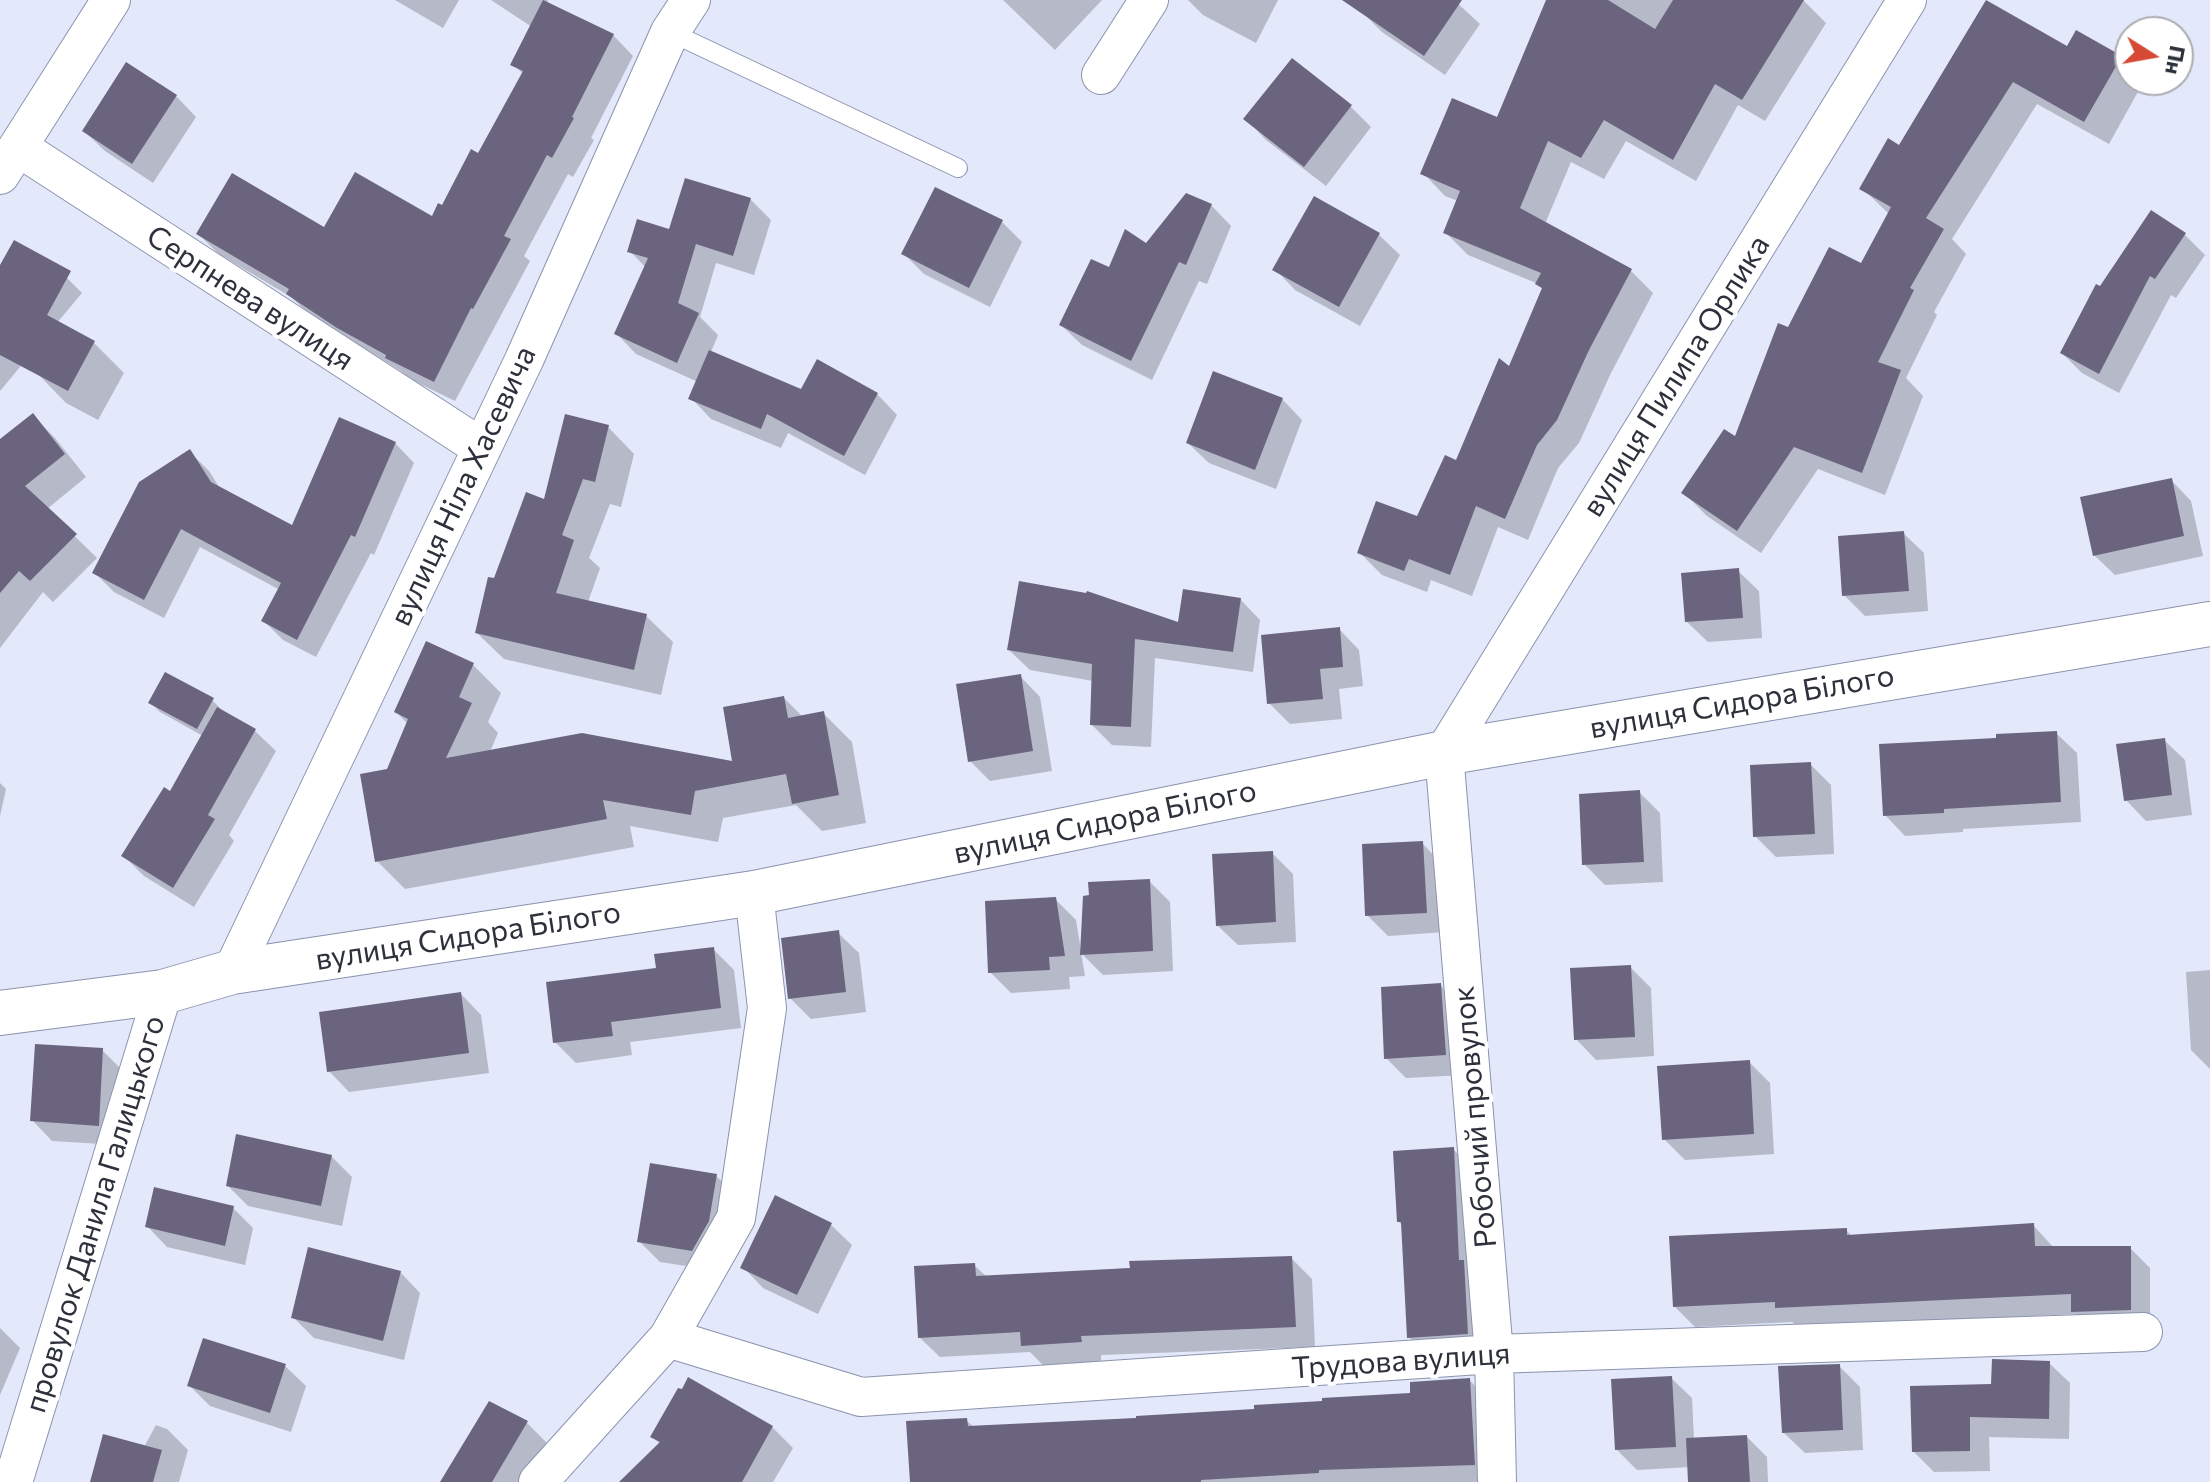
<!DOCTYPE html>
<meta charset="utf-8">
<style>
body{margin:0}
#map{position:relative;width:2210px;height:1482px;overflow:hidden;background:#e3e8fa;font-family:Commissioner,sans-serif}
canvas{display:block}
.north{position:absolute;left:2114px;top:16px;width:80px;height:80px;box-sizing:border-box;background:#fff;border:2px solid #abadb1;border-radius:50%;rotate:101deg;font-size:22px;font-weight:700;line-height:32px;text-align:center;color:#2d313c}
.north::after{content:'';display:block;margin:auto;width:28px;height:36px;background:#d54935;clip-path:polygon(50% 0,100% 100%,50% 72%,0 100%)}
</style>
<div id="map">
<canvas width="2210" height="1482"></canvas>
<div class="north">Пн</div>
</div>
<script>
const g = document.querySelector('canvas').getContext('2d');
g.lineJoin = 'round';
function fillPath(path, color) { g.fillStyle = color; g.fill(path, 'evenodd'); }
const poly = rows => new Path2D(rows.map(r => 'M' + r).join(''));
function trace(path, color, width, dash) { g.strokeStyle = color; g.lineWidth = width; g.lineCap = dash ? 'butt' : 'round'; g.setLineDash(dash || []); g.stroke(path); }
function write(font, color, halo, rows, align = 'center') {
  g.font = font + ' Commissioner,sans-serif'; g.lineWidth = 8; g.setLineDash([]); g.textBaseline = 'middle'; g.strokeStyle = halo; g.fillStyle = color; for (const [text, x, y, turn = 0] of rows) {
    g.save(); g.translate(x, y); g.rotate((+turn || 0) * Math.PI / 180); g.textAlign = isNaN(turn) ? turn : align; if (halo) g.strokeText(text, 0, 0); g.fillText(text, 0, 0); g.restore();
  }
}
fillPath(poly([
 [395,0,459,0,443,28],
 [491,0,548,0,547,2,613,35,633,56,591,138,594,140,573,177,568,174,524,256,530,261,455,401,408,378,401,371,309,314,291,297,219,254,198,234,325,230,433,218,479,155,524,75,513,64,532,27],
 [1003,0,1102,0,1055,50],
 [1188,0,1278,0,1256,43,1203,15],
 [1369,0,1454,0,1480,24,1445,75,1382,32,1361,11],
 [1548,0,1803,0,1826,23,1765,121,1738,105,1696,181,1626,141,1604,179,1571,162,1545,224,1631,271,1653,293,1611,373,1579,443,1558,468,1528,540,1498,527,1472,596,1431,580,1427,592,1382,575,1359,552,1418,519,1457,463,1510,370,1544,290,1536,283,1468,255,1446,233,1458,201,1445,196,1423,173,1498,119],
 [2068,48,2120,57,2130,67,2130,80,2144,81,2109,144,2037,104,1952,239,1966,254,1934,312,1937,315,1906,378,1923,396,1885,495,1818,469,1761,553,1707,516,1684,493,1736,439,1789,330,1862,266,1890,215,1862,188,1900,148],
 [1292,60,1351,107,1371,127,1326,186,1266,140,1246,119],
 [176,96,196,117,153,183,105,151,84,131],
 [750,199,771,220,754,275,716,263,700,317,718,335,711,352,802,392,877,394,897,415,865,475,788,433,781,448,711,419,691,398,698,382,636,354,616,333,646,268,630,251,670,231],
 [1211,205,1231,226,1207,284,1199,281,1152,380,1082,345,1061,325,1110,270],
 [1002,222,1022,242,990,307,924,274,904,254],
 [2184,234,2205,255,2176,298,2171,295,2119,393,2082,373,2062,353,2100,289],
 [1379,235,1400,255,1360,326,1295,290,1275,269],
 [52,263,82,293,0,391,0,269],
 [93,342,124,373,98,420,66,403,36,372],
 [1282,399,1302,420,1276,489,1209,463,1188,443],
 [33,416,55,438,86,477,47,509,97,558,53,602,43,592,0,648,0,442],
 [608,427,634,454,621,507,610,504,589,558,600,568,588,602,646,616,673,642,661,695,504,659,477,633,496,581,546,501],
 [395,443,414,463,374,555,371,553,316,657,283,640,263,620,280,590,200,547,164,618,114,592,94,572,190,452,209,471,221,490,293,528],
 [2171,480,2191,501,2203,556,2115,575,2094,555],
 [1903,533,1924,553,1928,611,1865,616,1844,595],
 [1738,571,1759,591,1762,638,1708,642,1687,622],
 [1240,599,1260,620,1253,672,1155,658,1151,747,1112,745,1092,725,1093,681,1030,670,1009,650,1180,625],
 [1339,629,1359,650,1363,686,1339,689,1342,719,1290,724,1269,703],
 [473,665,501,693,488,722,498,733,490,752,735,764,784,698,803,717,823,713,852,742,866,823,822,831,796,805,723,818,718,842,630,826,634,847,405,889,377,861,388,771,408,724,396,712],
 [1020,676,1040,697,1052,771,990,781,970,761],
 [212,700,222,710,221,712,255,731,276,751,229,835,234,841,194,907,144,876,124,856,171,793,203,736,160,712,151,703],
 [2056,733,2077,753,2081,822,1963,829,1963,832,1905,836,1885,815,1998,740],
 [2164,740,2185,760,2192,815,2146,821,2126,800],
 [1810,764,1831,785,1834,854,1776,857,1755,836],
 [0,783,6,789,0,816],
 [1639,792,1660,813,1663,882,1605,885,1584,864],
 [1422,843,1442,864,1446,932,1388,936,1367,915],
 [1272,853,1293,874,1296,942,1238,945,1217,925],
 [1149,881,1170,902,1173,971,1103,975,1081,953,1085,976,1069,977,1070,989,1011,993,990,972,1055,899,1076,920,1081,951],
 [838,933,859,953,866,1012,811,1019,790,998],
 [713,949,734,970,741,1028,630,1042,632,1055,576,1063,555,1042,658,970],
 [1630,967,1651,988,1654,1056,1596,1060,1576,1039],
 [2210,970,2210,1069,2191,1050,2186,972],
 [1440,985,1461,1006,1465,1075,1406,1078,1386,1058],
 [461,994,481,1015,489,1073,349,1092,329,1071],
 [102,1050,123,1071,119,1145,52,1141,32,1120],
 [1749,1062,1770,1083,1774,1154,1685,1160,1664,1139],
 [1453,1149,1474,1170,1488,1354,1430,1357,1409,1337,1403,1226,1399,1222],
 [331,1156,352,1177,342,1226,248,1206,228,1186],
 [716,1176,737,1196,713,1270,660,1262,639,1241],
 [233,1208,253,1228,245,1265,167,1247,147,1226],
 [831,1225,852,1245,818,1314,763,1288,743,1267],
 [2033,1225,2054,1248,2130,1248,2150,1268,2150,1330,2094,1332,2076,1314,1798,1327,1792,1322,1695,1327,1675,1307,1846,1230,1853,1237],
 [1291,1258,1312,1279,1315,1347,1101,1355,1101,1362,1043,1365,1030,1352,940,1357,919,1337,974,1265,987,1277],
 [400,1272,420,1293,404,1360,314,1338,293,1317],
 [0,1328,20,1348,0,1395],
 [2049,1363,2070,1383,2069,1439,1989,1437,1990,1471,1934,1472,1914,1452,1993,1386],
 [285,1366,306,1386,291,1432,210,1406,190,1386],
 [1839,1366,1860,1387,1863,1450,1805,1453,1784,1433],
 [1671,1378,1692,1398,1694,1440,1747,1437,1767,1457,1768,1482,1690,1482,1690,1467,1637,1470,1617,1450],
 [1469,1380,1490,1400,1494,1482,912,1482,966,1420,975,1428,1257,1411,1412,1395],
 [489,1403,527,1423,566,1462,555,1482,443,1482],
 [156,1425,167,1429,188,1450,179,1482,95,1482,144,1447],
 [772,1427,793,1448,773,1482,622,1482,660,1444,653,1437]
]), '#0003');
fillPath(poly([
 [543,0,614,34,572,117,574,118,552,158,547,155,504,236,511,239,473,309,471,308,434,382,385,358,386,355,337,328,286,294,289,289,196,234,232,173,324,227,355,172,432,216,438,203,442,205,471,149,478,153,523,71,510,65],
 [1342,0,1462,0,1424,56],
 [1546,0,1608,0,1655,29,1673,0,1804,0,1742,100,1715,84,1673,160,1604,120,1581,158,1548,141,1520,208,1632,269,1589,350,1557,420,1537,445,1505,519,1476,506,1450,575,1409,559,1404,571,1357,553,1376,501,1417,516,1445,455,1456,460,1499,358,1509,366,1542,288,1535,284,1541,273,1443,233,1460,191,1420,174,1452,98,1497,117],
 [1986,0,2067,46,2076,30,2122,56,2084,122,2013,82,1926,218,1944,229,1910,288,1914,290,1878,362,1901,370,1862,473,1794,447,1737,531,1681,493,1724,429,1735,436,1778,323,1788,327,1829,247,1861,263,1891,207,1859,189,1888,138,1899,145],
 [1292,58,1352,105,1304,167,1243,119],
 [126,62,177,95,132,164,82,131],
 [685,178,751,198,733,256,696,244,678,303,699,313,677,363,614,334,648,258,627,252,637,219,669,229],
 [935,187,1003,220,969,288,901,254],
 [1186,193,1212,204,1186,265,1179,262,1131,361,1059,325,1091,259,1109,267,1125,229,1146,243],
 [1314,196,1380,233,1339,307,1272,270],
 [2151,210,2186,233,2155,279,2150,276,2099,374,2060,353,2096,284,2100,286],
 [14,240,71,271,47,315,95,341,68,391,0,355,0,265],
 [709,350,801,389,817,359,878,393,844,456,767,414,761,429,688,399],
 [1213,371,1283,398,1255,470,1186,443],
 [33,413,65,454,25,486,77,534,30,581,19,571,0,593,0,439],
 [565,414,609,425,595,482,583,479,562,535,574,540,556,593,647,614,634,670,475,633,488,577,494,578,526,492,544,499],
 [339,417,396,442,355,537,351,535,297,640,261,621,281,583,181,529,144,600,92,573,139,482,190,449,211,482,292,525],
 [2172,478,2184,536,2093,556,2080,497],
 [1904,531,1909,591,1842,596,1838,536],
 [1739,568,1743,618,1685,622,1681,573],
 [1019,581,1086,593,1087,591,1178,622,1183,589,1241,598,1233,652,1135,639,1131,727,1090,725,1092,664,1007,650],
 [1340,627,1343,667,1320,669,1323,699,1267,704,1261,635],
 [426,641,474,663,459,697,472,703,446,758,582,733,732,761,723,707,784,696,788,718,824,711,839,795,792,804,786,774,695,791,691,815,603,800,607,819,375,862,360,774,387,769,408,719,394,712],
 [165,672,214,698,197,729,148,703],
 [1021,674,1033,751,968,762,956,684],
 [217,707,256,729,208,815,215,819,173,888,121,856,164,787,170,791],
 [2057,731,2061,802,1944,809,1944,813,1883,816,1879,744,1996,738,1996,734],
 [2165,738,2172,795,2124,801,2116,744],
 [1811,762,1815,834,1753,837,1750,765],
 [1640,790,1644,862,1582,865,1579,794],
 [1423,841,1427,913,1365,916,1362,844],
 [1273,851,1276,922,1216,926,1212,854],
 [1150,879,1153,951,1080,955,1083,896,1089,895,1088,882],
 [1056,897,1065,956,1049,957,1050,970,988,973,985,901],
 [839,930,846,992,788,999,781,938],
 [714,947,721,1008,611,1022,613,1036,553,1043,546,982,656,968,654,954],
 [1631,965,1635,1037,1574,1040,1570,968],
 [1441,983,1446,1055,1384,1059,1381,987],
 [461,992,469,1053,327,1072,319,1012],
 [35,1044,103,1048,99,1126,30,1121],
 [1750,1060,1754,1134,1662,1140,1657,1066],
 [236,1134,332,1155,321,1206,226,1186],
 [1454,1147,1459,1260,1464,1260,1468,1334,1407,1338,1401,1222,1397,1222,1393,1151],
 [650,1163,717,1174,709,1221,692,1251,637,1242],
 [154,1187,234,1206,225,1246,145,1227],
 [775,1195,832,1223,797,1295,740,1268],
 [2034,1223,2035,1246,2131,1246,2131,1310,2071,1312,2071,1294,1775,1308,1775,1302,1673,1307,1669,1236,1847,1228,1847,1235],
 [308,1247,401,1271,383,1341,291,1318],
 [1292,1256,1296,1327,1081,1336,1082,1342,1021,1346,1020,1332,918,1338,914,1266,975,1263,976,1276,1130,1268,1129,1261],
 [203,1338,286,1364,270,1413,187,1386],
 [1992,1359,2050,1361,2049,1419,1970,1417,1970,1451,1912,1452,1910,1386,1991,1384],
 [1840,1364,1843,1430,1782,1433,1778,1366],
 [1672,1376,1676,1447,1615,1450,1611,1379],
 [688,1377,773,1426,742,1482,619,1482,660,1442,650,1437,678,1388,682,1389],
 [1470,1378,1475,1465,1319,1470,1319,1473,1201,1480,1201,1482,910,1482,906,1421,967,1418,968,1426,1136,1418,1136,1416,1254,1409,1254,1405,1322,1401,1322,1398,1410,1393,1410,1382],
 [489,1401,528,1421,492,1482,440,1482],
 [103,1434,162,1450,153,1482,90,1482],
 [1747,1435,1750,1482,1688,1482,1686,1438]
]), '#6b647f');
const service = poly([
 [670,32,958,168]
]);
const minor = poly([
 [1101,75,1149,0],
 [18,147,482,448],
 [0,175,111,0],
 [232,972,524,360,670,32,691,0],
 [668,1338,861,1397,1494,1354,2143,1332],
 [13,1482,163,992],
 [538,1482,668,1338,736,1218,767,1008,754,893],
 [1497,1482,1494,1354,1444,753,1907,0]
]);
const tertiary = poly([
 [0,1013,163,992,232,972,754,893,1444,753,2210,624]
]);
trace(service, '#8b93ae', 20);
trace(minor, '#8b93ae', 40);
trace(tertiary, '#8b93ae', 46);
trace(service, '#fff', 18);
trace(minor, '#fff', 38);
trace(tertiary, '#fff', 44);
write('30px', '#2d313c', '#fff', [
 ["Серпнева вулиця",250,298,33],
 ["вулиця Пилипа Орлика",1676,376,-58],
 ["вулиця Ніла Хасевича",463,486,-65],
 ["вулиця Сидора Білого",1742,702,-10],
 ["вулиця Сидора Білого",1105,822,-12],
 ["вулиця Сидора Білого",468,936,-9],
 ["Робочий провулок",1475,1117,-95],
 ["провулок Данила Галицького",95,1214,-73],
 ["Трудова вулиця",1401,1361,-4]
]);
</script>
